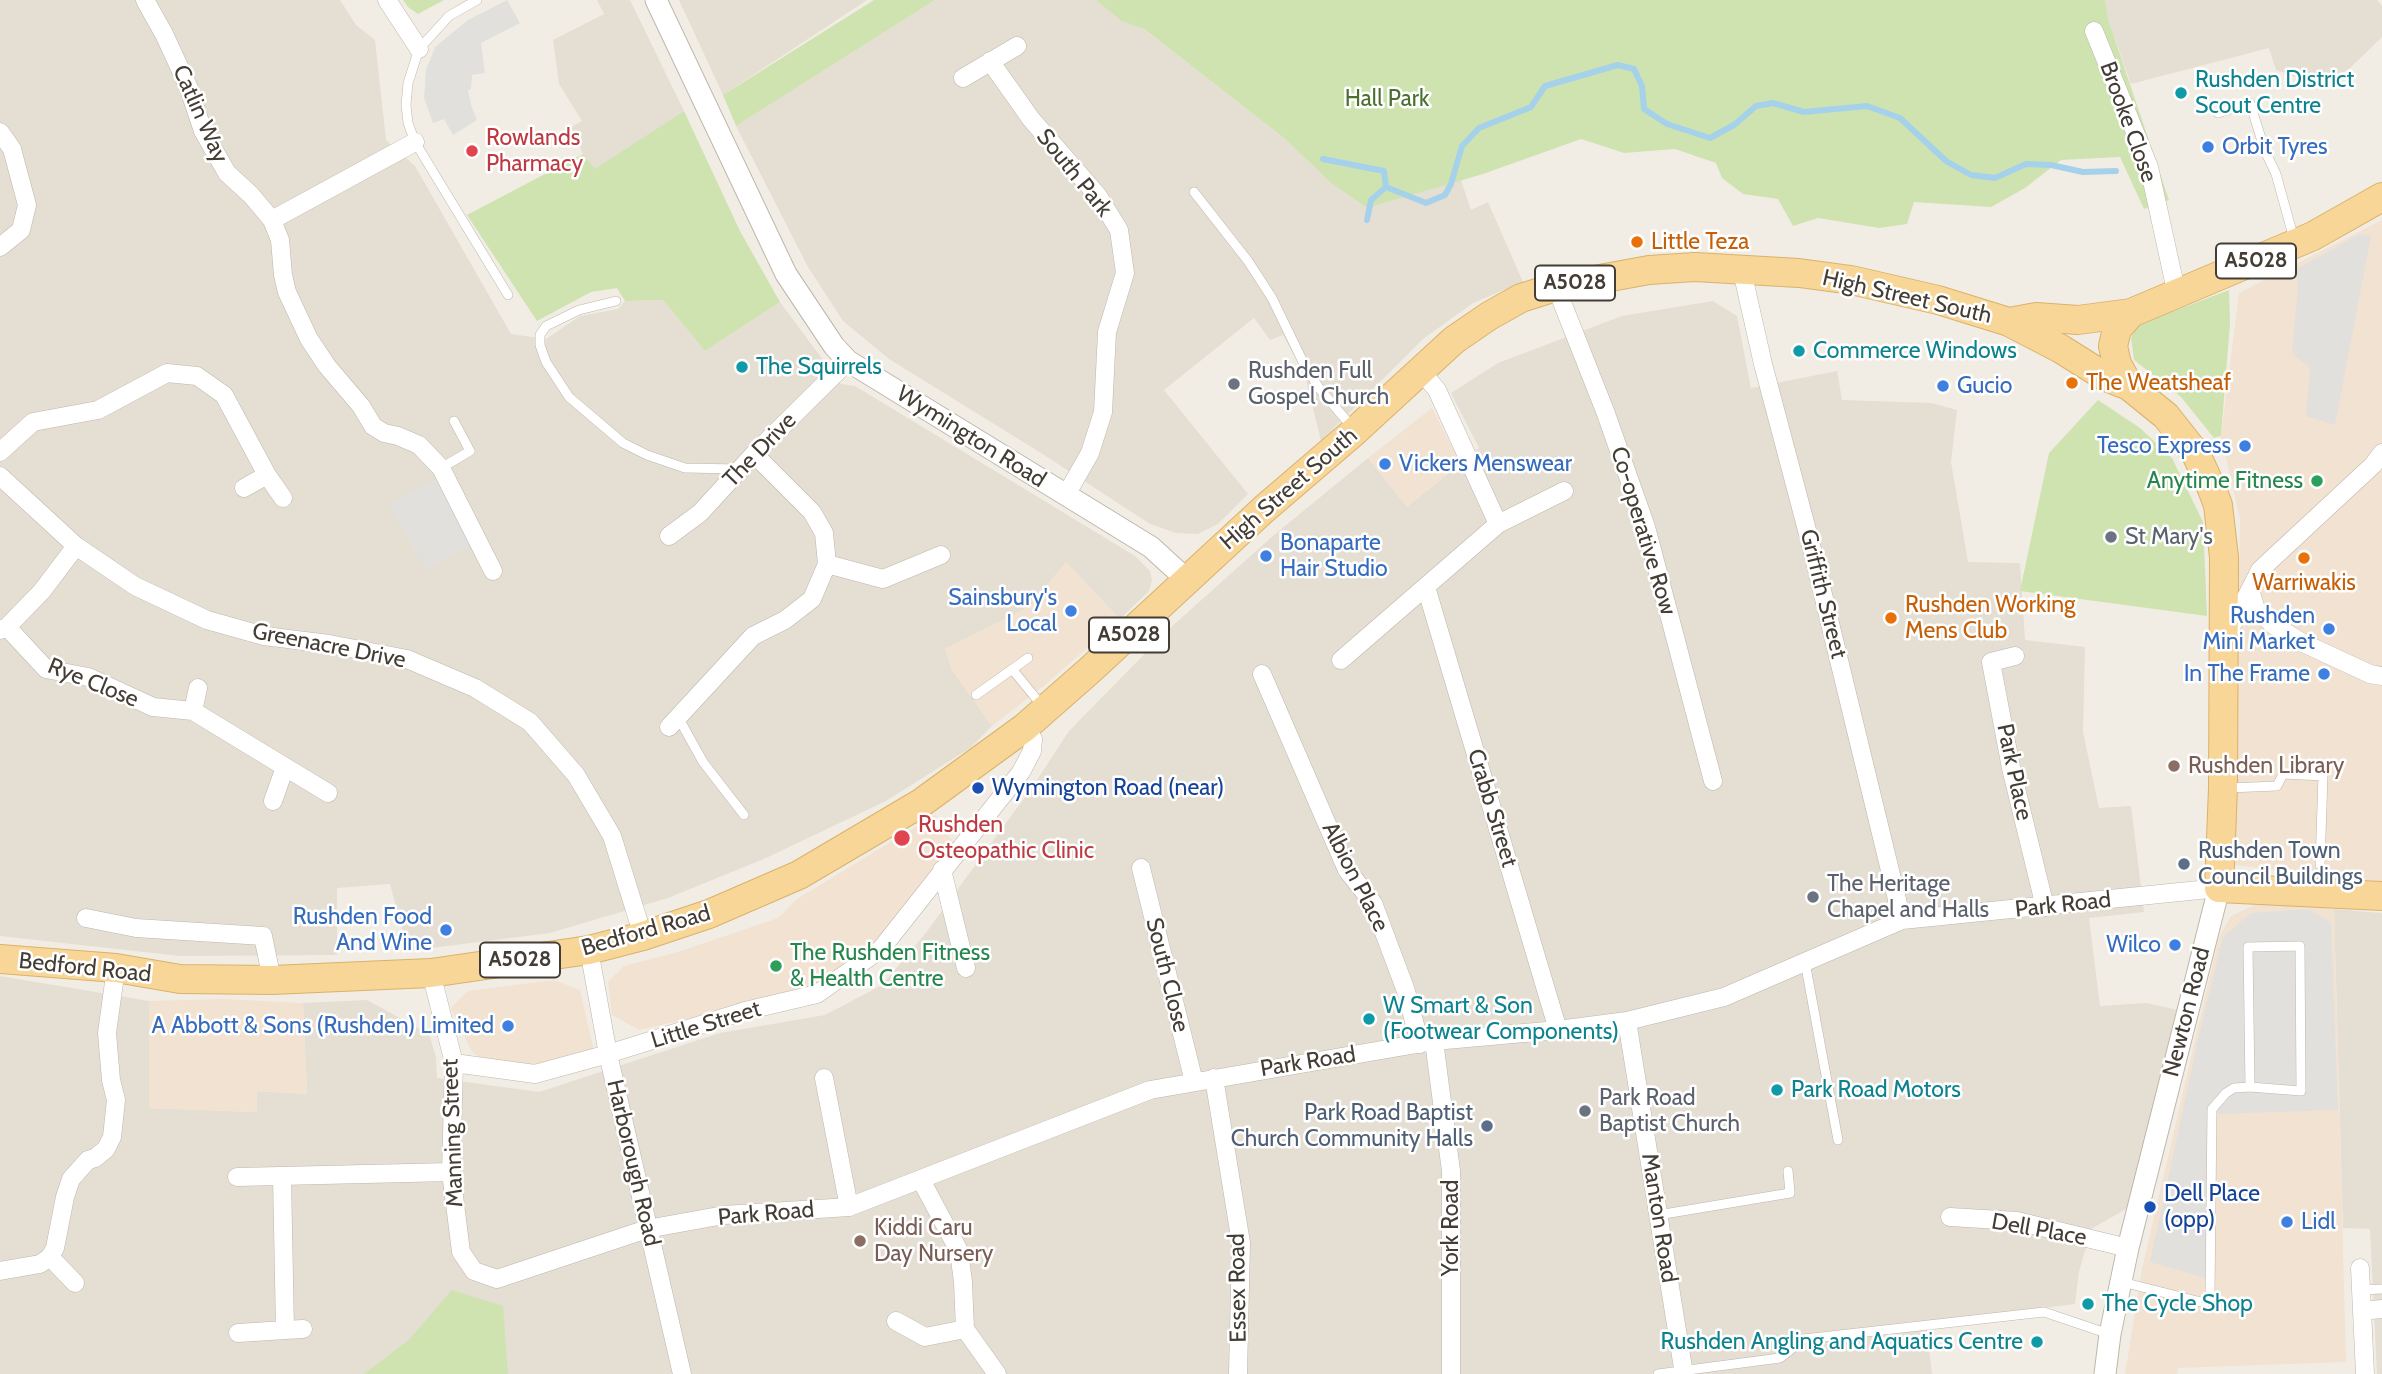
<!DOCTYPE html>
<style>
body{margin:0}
canvas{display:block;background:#f1ede5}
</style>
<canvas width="2382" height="1374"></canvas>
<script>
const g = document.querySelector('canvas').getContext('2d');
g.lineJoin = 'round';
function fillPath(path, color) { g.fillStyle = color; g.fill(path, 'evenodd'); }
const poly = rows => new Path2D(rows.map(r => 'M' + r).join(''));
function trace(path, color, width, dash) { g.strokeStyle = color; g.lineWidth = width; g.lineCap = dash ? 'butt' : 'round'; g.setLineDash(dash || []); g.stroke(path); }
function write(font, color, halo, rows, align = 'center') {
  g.font = font + ' Cabin,sans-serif'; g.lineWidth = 5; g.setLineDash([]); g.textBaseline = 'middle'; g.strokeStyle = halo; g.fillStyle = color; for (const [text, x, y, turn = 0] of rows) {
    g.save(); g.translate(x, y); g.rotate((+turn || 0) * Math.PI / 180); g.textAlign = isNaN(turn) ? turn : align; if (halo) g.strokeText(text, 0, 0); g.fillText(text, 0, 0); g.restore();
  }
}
fillPath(poly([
 [0,0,340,0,356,25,375,40,386,140,415,166,511,334,546,339,580,316,618,309,625,301,663,300,705,351,780,302,841,384,855,386,1135,556,1150,571,1152,580,1149,591,1120,619,1066,562,1029,607,945,649,952,670,992,726,970,748,886,801,766,858,668,898,550,933,408,951,390,884,337,888,337,955,180,956,0,936],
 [597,0,630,0,684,111,595,170,583,154,571,127,582,121,559,84,553,40,604,14],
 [679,0,867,0,723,95],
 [935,0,1111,0,1119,10,1284,138,1331,183,1367,208,1461,180,1471,210,1488,202,1523,282,1473,303,1423,339,1321,441,1305,376,1283,335,1270,340,1254,318,1164,390,1248,494,1218,524,1198,534,1176,533,1150,524,1041,453,889,359,843,321,808,267,736,126],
 [2105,0,2377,0,2382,6,2382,37,2347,71,2307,81,2276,70,2269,48,2131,84,2109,22],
 [1713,301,1737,316,1751,388,1837,371,1842,400,1931,403,1957,410,1951,462,1968,562,2020,563,2025,640,2085,647,2083,732,2099,808,2131,806,2144,912,2089,918,2100,1006,2146,1003,2178,1010,2128,1208,2091,1229,2079,1272,2075,1304,1926,1322,1932,1374,0,1374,0,976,149,1001,149,1108,256,1112,256,1091,307,1094,303,1003,367,1000,429,1034,436,1057,437,1078,539,1092,720,1033,825,1015,882,985,925,934,1033,786,1069,731,1169,629,1274,535,1368,458,1407,507,1479,448,1451,393,1498,363,1622,316],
 [2334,909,2382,913,2382,1374,2377,1374,2370,1229,2343,1228]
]), '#e5ded3');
fillPath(poly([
 [2382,220,2382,882,2234,865,2240,519,2221,436,2239,293],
 [1432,408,1460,463,1407,507,1368,458],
 [1066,562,1120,619,1045,685,992,726,952,670,945,649,1029,607],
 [935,815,954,843,880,945,814,987,717,1012,639,1030,612,1015,608,982,624,966,678,952,778,918,797,899],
 [2259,903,2334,909,2346,1362,2178,1368,2177,1374,2125,1374,2142,1269,2219,937,2231,916],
 [554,980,580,990,594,1051,543,1065,486,1062,472,1052,451,1008,468,991],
 [222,999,303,1003,307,1094,257,1091,257,1112,149,1108,149,1001]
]), '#f2e2d1');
fillPath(poly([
 [403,0,444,0,418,14,408,7],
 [874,0,935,0,736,126,723,95],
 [1096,0,2105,0,2109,22,2169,200,2144,209,2120,157,2061,160,2025,188,1991,207,1914,202,1907,224,1879,228,1818,218,1793,226,1778,199,1743,194,1722,178,1716,163,1675,149,1624,153,1581,139,1483,174,1367,208,1331,183,1284,138,1144,29,1122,21],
 [684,111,740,231,780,302,705,351,663,300,625,301,617,288,591,292,537,321,467,215,583,154,595,169],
 [2229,290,2230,323,2221,436,2214,438,2181,397,2134,360,2131,338,2137,325],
 [2098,400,2140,428,2172,458,2203,522,2207,616,2020,591,2049,453],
 [452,1290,503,1306,508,1374,364,1374,409,1340]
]), '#cfe3b0');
fillPath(poly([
 [507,0,520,23,481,43,485,73,472,75,471,89,468,90,471,105,477,120,453,135,444,119,433,123,424,98,426,70,435,47,468,20],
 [2360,234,2371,236,2335,425,2306,416,2310,368,2292,353,2298,287,2295,270],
 [448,473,484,539,425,569,389,504],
 [2308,909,2331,922,2338,1110,2215,1114,2215,1281,2150,1262,2198,1040,2223,937,2251,913]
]), '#e2e0dd');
trace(poly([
 [1323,159,1384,171,1386,187,1426,203,1445,195,1451,184,1462,146,1479,128,1531,107,1545,86,1618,65,1634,69,1642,86,1644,109,1667,124,1710,138,1734,125,1756,106,1773,103,1804,112,1867,106,1900,118,1946,161,1971,175,1995,178,2026,164,2051,165,2083,172,2116,171],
 [1367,220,1371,200,1386,187]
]), '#a5d2ea', 6);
const service = poly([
 [477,0,449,16,419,49,408,83,406,105,408,123,415,142,508,295],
 [2218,113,2250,103,2265,151,2276,174,2294,239],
 [1194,192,1248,261,1272,298,1303,362,1319,388,1352,427],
 [616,301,579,310,546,326,540,335,540,345,546,362,569,397,623,443,647,455,685,468,738,469],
 [441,468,470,451,454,421],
 [1012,669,1044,708],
 [976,695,1028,658],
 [678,717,703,762,744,815],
 [2228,788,2277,786,2283,774,2323,776,2320,865],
 [1805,962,1838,1140],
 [1658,1215,1790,1193,1788,1171],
 [2122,1282,2205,1303,2210,1296,2212,1109,2226,1093,2234,1088,2250,1087,2301,1091,2300,946,2248,947,2250,1087],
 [2361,1290,2382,1289],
 [1658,1374,1780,1358,1804,1339,2044,1312,2109,1334]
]);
const minor = poly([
 [145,0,164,34,188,86,203,131,227,173,251,195,272,220,280,240,283,275,287,292,309,339,327,366,361,406,373,426,384,433,398,436,419,445,441,468,493,571],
 [387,0,419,49],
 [2094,31,2149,167,2177,295],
 [990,61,1031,119,1098,196,1119,230,1125,273,1107,332,1103,412,1090,453,1066,495],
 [963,78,1017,46],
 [0,132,12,149,27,205,21,230,0,247],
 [272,220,415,142],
 [1745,268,1744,280,1763,364,1812,549,1902,920],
 [1556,287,1605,411,1646,527,1713,781],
 [1421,371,1437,390,1498,524],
 [0,452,33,422,98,410,167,373,197,376,224,395,267,475,283,498],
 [0,476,76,546,135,586,207,620,264,636,329,644,407,659,475,688,530,722,576,775,612,836,643,936],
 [244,488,267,475],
 [669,536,700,513,754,454,848,361],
 [827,564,883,579,941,555],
 [1426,587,1558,1030],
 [2250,590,2256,609,2272,624,2301,642,2370,674,2382,676],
 [7,627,46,669,88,677,153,707,193,711,328,793],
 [0,630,7,627,42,591,76,546],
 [2227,635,2260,570,2373,465,2382,453],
 [2015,656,1991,662,2011,768,2045,907],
 [1341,660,1498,524,1564,491],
 [1262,674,1347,870,1373,903,1406,991,1420,1044],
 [193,711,198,688],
 [669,727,753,636,785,620,812,599,827,564,824,533,812,512,754,454],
 [273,801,285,767],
 [1141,868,1194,1082],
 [942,870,966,968],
 [86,918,136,928,263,936,272,980],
 [589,950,608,1054,682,1374],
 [431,973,454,1063,451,1172,461,1252,474,1271,497,1279,647,1229,724,1215,849,1207,1150,1090,1434,1041,1558,1030,1627,1021,1724,997,1902,920,2219,888],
 [1627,1021,1684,1374],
 [1434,1041,1451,1171,1451,1374],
 [454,1063,535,1074,608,1054,745,1011,817,994,881,949,1021,772,1032,751,1033,739,1024,728],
 [824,1078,849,1207],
 [1214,1078,1241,1243,1238,1374],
 [237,1177,451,1172],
 [921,1180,959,1251,963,1282,965,1329,997,1374],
 [1950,1217,2017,1221,2128,1248],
 [50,1257,75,1283],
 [2360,1268,2365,1374],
 [0,1271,40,1264,50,1257,55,1248,65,1197,71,1179,88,1160,95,1158,106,1149,112,1137,116,1100,111,1080,107,1033,116,968],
 [2362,1311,2382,1309],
 [896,1321,925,1337,965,1329],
 [285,1330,303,1329],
 [238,1333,285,1330,282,1176]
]);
const tertiary = poly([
 [656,0,786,274,834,346,848,361,1151,547,1187,580],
 [2105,1374,2110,1334,2128,1248,2219,888]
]);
const primary = poly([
 [2009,322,2036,317,2078,320,2131,313,2313,236,2382,197],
 [2129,386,2117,364,2113,346,2117,329,2131,313],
 [0,959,116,968,180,979,272,980,431,973,589,950,643,936,709,914,799,875,921,803,1024,728,1090,670,1264,509,1355,431,1454,340,1489,316,1521,298,1556,287,1649,270,1695,267,1799,273,1851,280,1938,300,2009,322,2061,349,2104,376,2129,386,2166,416,2196,454,2212,489,2218,505,2224,557,2223,788,2219,888,2382,896]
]);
trace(service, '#bfb6ab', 10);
trace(minor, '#bfb6ab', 19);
trace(tertiary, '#bfb6ab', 23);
trace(primary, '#dab26a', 30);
trace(service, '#fff', 9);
trace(minor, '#fff', 18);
trace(tertiary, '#fff', 21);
trace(primary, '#f7d698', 28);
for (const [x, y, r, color] of [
 [2181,93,7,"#0f9aa8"],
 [2208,147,7,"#3f7fe0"],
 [472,151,7,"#e0444e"],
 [1637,242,7,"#e8710a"],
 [1799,351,7,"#0f9aa8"],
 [742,367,7,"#0f9aa8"],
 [2072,383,7,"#e8710a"],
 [1234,384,7,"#6b7280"],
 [1943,386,7,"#3f7fe0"],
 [2245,446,7,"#3f7fe0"],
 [1385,464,7,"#3f7fe0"],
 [2317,481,7,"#2e9e5b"],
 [2111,537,7,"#6b7280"],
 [1266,556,7,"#3f7fe0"],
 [2304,558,7,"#e8710a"],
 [1071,611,7,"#3f7fe0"],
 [1891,618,7,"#e8710a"],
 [2329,629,7,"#3f7fe0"],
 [2324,674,7,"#3f7fe0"],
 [2174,766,7,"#8d6e63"],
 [978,788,7,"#1a4fb4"],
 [902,838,9,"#e0444e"],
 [2184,864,7,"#5c6f8a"],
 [1813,897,7,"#6b7280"],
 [446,930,7,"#3f7fe0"],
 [2175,945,7,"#3f7fe0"],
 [776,966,7,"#2e9e5b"],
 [1369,1019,7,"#0f9aa8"],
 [508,1026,7,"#3f7fe0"],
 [1777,1090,7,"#0f9aa8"],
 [1585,1111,7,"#6b7280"],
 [1487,1126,7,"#5c6f8a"],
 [2150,1207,7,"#1a4fb4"],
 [2287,1222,7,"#3f7fe0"],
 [860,1241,7,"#8d6e63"],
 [2088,1304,7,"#0f9aa8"],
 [2037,1342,7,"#0f9aa8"]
]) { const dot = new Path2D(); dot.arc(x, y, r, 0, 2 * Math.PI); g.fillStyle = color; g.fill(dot); trace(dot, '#fff', 2.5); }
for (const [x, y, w] of [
 [2256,261,80],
 [1575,283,80],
 [1129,635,80],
 [520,960,80]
]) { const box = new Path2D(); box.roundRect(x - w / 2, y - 17.5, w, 35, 5); g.fillStyle = '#fff'; g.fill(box); trace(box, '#433d35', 2); }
write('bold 21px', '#433d35', null, [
 ["A5028",2256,261],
 ["A5028",1575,283],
 ["A5028",1129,635],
 ["A5028",520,960]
]);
write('23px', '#0d838f', '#fff', [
 ["Rushden District",2195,80],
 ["Scout Centre",2195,106],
 ["Commerce Windows",1813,351],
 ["The Squirrels",756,367],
 ["W Smart & Son",1383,1006],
 ["(Footwear Components)",1383,1032],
 ["Park Road Motors",1791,1090],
 ["The Cycle Shop",2102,1304],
 ["Rushden Angling and Aquatics Centre",2023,1342,"right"]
], 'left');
write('23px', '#4a702d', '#fff', [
 ["Hall Park",1387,99]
]);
write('23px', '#433d35', '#fff', [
 ["Catlin Way",200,114,66],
 ["Brooke Close",2128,122,70],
 ["South Park",1074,173,51],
 ["High Street South",1907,297,13],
 ["Wymington Road",971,437,32],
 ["The Drive",760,450,-46],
 ["High Street South",1289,489,-41],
 ["Co-operative Row",1643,531,73],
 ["Griffith Street",1823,594,76],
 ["Greenacre Drive",329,646,11],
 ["Rye Close",93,683,22],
 ["Park Place",2014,772,78],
 ["Crabb Street",1492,808,73],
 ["Albion Place",1355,877,63],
 ["Park Road",2063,905,-6],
 ["Bedford Road",646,931,-16],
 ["Bedford Road",85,968,6],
 ["South Close",1167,975,76],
 ["Newton Road",2187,1012,-76],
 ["Little Street",706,1025,-17],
 ["Park Road",1308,1062,-9],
 ["Manning Street",453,1133,-92],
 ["Harborough Road",633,1163,77],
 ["Park Road",766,1214,-5],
 ["Manton Road",1659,1218,81],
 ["York Road",1451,1228,-90],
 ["Dell Place",2039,1230,10],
 ["Essex Road",1238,1288,-91]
]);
write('23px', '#be3a42', '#fff', [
 ["Rowlands",486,138],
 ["Pharmacy",486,164],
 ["Rushden",918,825],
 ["Osteopathic Clinic",918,851]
], 'left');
write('23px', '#366cbe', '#fff', [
 ["Orbit Tyres",2222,147,"left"],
 ["Gucio",1957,386,"left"],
 ["Tesco Express",2231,446],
 ["Vickers Menswear",1399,464,"left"],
 ["Bonaparte",1280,543,"left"],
 ["Hair Studio",1280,569,"left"],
 ["Sainsbury's",1057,598],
 ["Local",1057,624],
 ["Rushden",2315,616],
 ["Mini Market",2315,642],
 ["In The Frame",2310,674],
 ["Rushden Food",432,917],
 ["And Wine",432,943],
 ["Wilco",2161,945],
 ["A Abbott & Sons (Rushden) Limited",494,1026],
 ["Lidl",2301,1222,"left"]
], 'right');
write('23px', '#c56008', '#fff', [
 ["Little Teza",1651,242],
 ["The Weatsheaf",2086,383],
 ["Warriwakis",2304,583,"center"],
 ["Rushden Working",1905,605],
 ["Mens Club",1905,631]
], 'left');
write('23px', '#5b616d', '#fff', [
 ["Rushden Full",1248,371],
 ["Gospel Church",1248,397],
 ["St Mary's",2125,537],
 ["The Heritage",1827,884],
 ["Chapel and Halls",1827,910],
 ["Park Road",1599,1098],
 ["Baptist Church",1599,1124]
], 'left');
write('23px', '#27864d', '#fff', [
 ["Anytime Fitness",2303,481],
 ["The Rushden Fitness",790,953,"left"],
 ["& Health Centre",790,979,"left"]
], 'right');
write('23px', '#785e54', '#fff', [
 ["Rushden Library",2188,766],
 ["Kiddi Caru",874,1228],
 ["Day Nursery",874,1254]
], 'left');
write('23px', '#164399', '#fff', [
 ["Wymington Road (near)",992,788],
 ["Dell Place",2164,1194],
 ["(opp)",2164,1220]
], 'left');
write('23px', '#4e5e75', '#fff', [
 ["Rushden Town",2198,851],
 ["Council Buildings",2198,877],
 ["Park Road Baptist",1473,1113,"right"],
 ["Church Community Halls",1473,1139,"right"]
], 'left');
</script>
